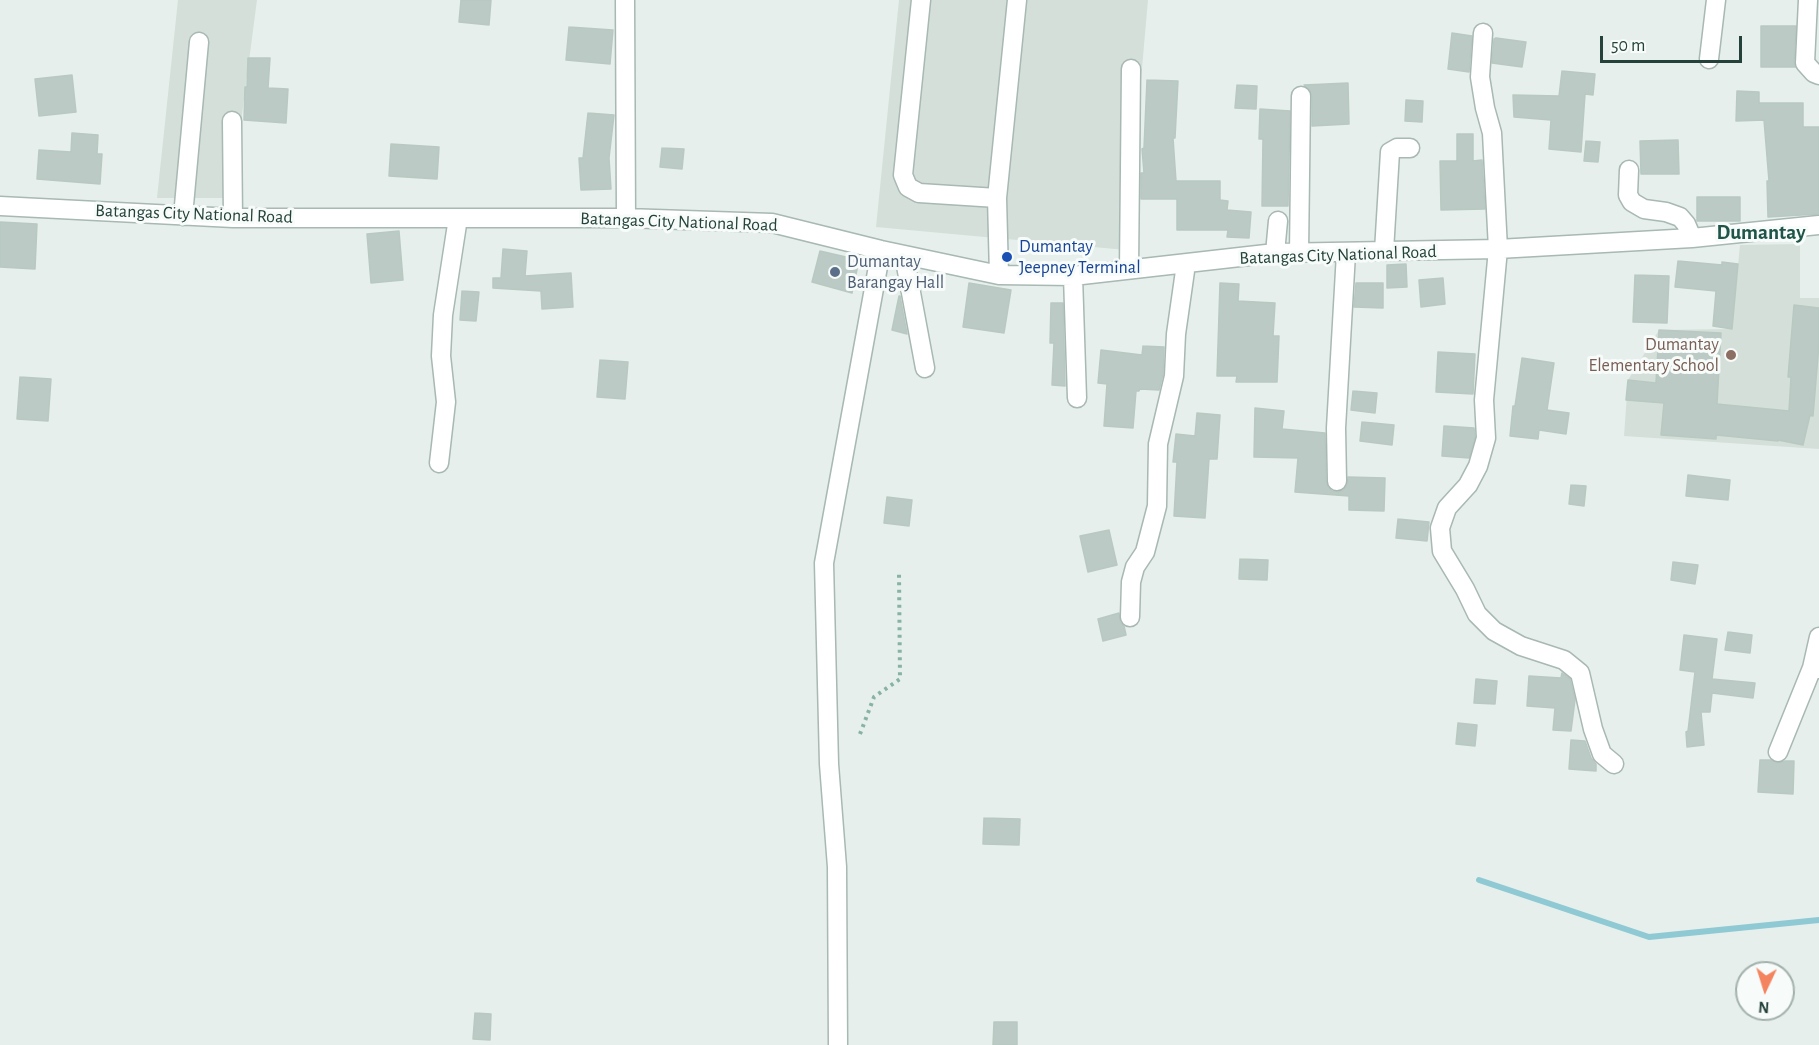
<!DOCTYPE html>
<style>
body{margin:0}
#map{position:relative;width:1819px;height:1045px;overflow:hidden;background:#e6efeb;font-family:"Alegreya Sans",sans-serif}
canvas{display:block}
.north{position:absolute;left:1735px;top:961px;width:60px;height:60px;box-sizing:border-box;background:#f7fbf9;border:2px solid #a3b1ad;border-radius:50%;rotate:184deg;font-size:16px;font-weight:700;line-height:24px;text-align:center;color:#24423a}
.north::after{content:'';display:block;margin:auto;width:21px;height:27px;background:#f4845f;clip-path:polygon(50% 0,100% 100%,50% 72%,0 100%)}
.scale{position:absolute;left:1600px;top:36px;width:142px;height:27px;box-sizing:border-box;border:3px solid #24423a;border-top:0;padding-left:8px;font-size:18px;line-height:21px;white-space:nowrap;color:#24423a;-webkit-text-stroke:4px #f7fbf9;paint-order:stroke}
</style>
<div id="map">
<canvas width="1819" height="1045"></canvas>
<div class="north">N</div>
<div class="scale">50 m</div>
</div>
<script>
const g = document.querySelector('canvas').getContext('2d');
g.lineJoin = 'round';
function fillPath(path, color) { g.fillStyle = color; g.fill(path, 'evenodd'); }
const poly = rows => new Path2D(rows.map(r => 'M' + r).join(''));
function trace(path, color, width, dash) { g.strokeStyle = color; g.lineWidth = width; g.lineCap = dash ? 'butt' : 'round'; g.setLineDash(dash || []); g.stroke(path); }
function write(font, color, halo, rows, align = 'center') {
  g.font = font + ' "Alegreya Sans",sans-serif'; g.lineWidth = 6; g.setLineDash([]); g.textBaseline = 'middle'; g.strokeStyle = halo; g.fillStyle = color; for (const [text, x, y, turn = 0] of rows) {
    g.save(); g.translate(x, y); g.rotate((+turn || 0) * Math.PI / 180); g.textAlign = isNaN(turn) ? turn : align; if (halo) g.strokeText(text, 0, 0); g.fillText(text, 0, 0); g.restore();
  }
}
fillPath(poly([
 [178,0,257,0,231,198,157,198],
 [899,0,1148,0,1126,250,876,227],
 [1800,244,1800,298,1819,298,1819,449,1624,436,1628,380,1659,330,1732,329,1740,245]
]), '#d4dfda');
trace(poly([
 [1479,880,1649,937,1819,920]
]), '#8ec9d4', 6);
const building = poly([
 [461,0,491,0,489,25,459,22,461,0],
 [1761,26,1796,26,1794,62,1795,67,1761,67,1761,26],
 [569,27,613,30,610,64,566,60,569,27],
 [1452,33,1472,36,1469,72,1448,69,1452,33],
 [1496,38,1526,42,1522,67,1492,63,1494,39,1496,38],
 [248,58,270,58,268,88,288,89,286,123,244,120,245,87,247,87,248,58],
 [1562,71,1595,74,1593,95,1585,94,1581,152,1549,149,1551,120,1514,117,1513,95,1559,96,1562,71],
 [72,75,76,112,39,116,35,79,72,75],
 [1147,80,1178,81,1175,138,1173,138,1176,181,1220,181,1220,200,1228,201,1227,210,1251,212,1249,238,1227,237,1228,230,1177,230,1177,199,1141,199,1141,173,1144,173,1142,149,1144,148,1147,80],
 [1348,83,1349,124,1312,126,1312,96,1310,90,1304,85,1348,83],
 [1237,85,1257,86,1256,109,1235,108,1237,85],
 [1737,91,1759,92,1759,103,1803,103,1803,127,1819,127,1819,214,1768,217,1767,181,1769,181,1764,120,1736,121,1737,91],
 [1406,100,1423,101,1422,122,1405,121,1406,100],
 [1260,109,1290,111,1288,206,1262,206,1263,139,1259,139,1260,109],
 [588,113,614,115,609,158,611,189,581,190,579,158,583,158,588,113],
 [72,133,98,135,97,154,102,154,100,184,37,179,39,150,71,152,72,133],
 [1457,134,1473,134,1473,161,1482,160,1485,209,1441,210,1440,161,1457,161,1457,134],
 [1678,140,1679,174,1641,174,1640,141,1678,140],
 [1586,141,1600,142,1598,162,1584,161,1586,141],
 [391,144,439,147,437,179,389,176,391,144],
 [662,148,684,149,682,169,660,167,662,148],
 [1697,197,1740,197,1740,221,1697,221,1697,197],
 [0,222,37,224,35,269,0,267,0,222],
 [399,231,403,280,371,283,367,234,399,231],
 [503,249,527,251,525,276,571,273,573,307,542,309,541,291,493,288,493,278,501,278,503,249],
 [820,251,859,260,852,293,812,282,820,251],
 [1678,261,1722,265,1722,262,1738,264,1732,329,1713,326,1716,291,1675,287,1678,261],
 [1406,264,1407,287,1387,288,1387,265,1406,264],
 [1635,275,1669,276,1667,323,1633,322,1635,275],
 [1443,278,1445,304,1421,307,1419,280,1443,278],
 [969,283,1011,290,1004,333,963,327,969,283],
 [1220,283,1239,284,1238,301,1275,303,1273,336,1279,336,1277,382,1236,382,1237,376,1217,376,1220,283],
 [1356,283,1383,283,1383,308,1354,307,1356,283],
 [462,291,479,292,476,321,460,320,462,291],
 [899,296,900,296,907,334,892,330,899,296],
 [1051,303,1063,303,1065,386,1052,385,1054,343,1050,343,1051,303],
 [1794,305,1819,308,1819,344,1813,416,1810,415,1803,445,1778,440,1778,441,1716,435,1716,439,1661,435,1664,403,1626,400,1628,380,1656,383,1659,330,1721,333,1717,404,1789,411,1791,377,1788,377,1794,305],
 [1143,346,1164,347,1163,374,1159,390,1140,389,1139,391,1136,391,1133,428,1104,426,1107,384,1098,383,1101,350,1142,355,1143,346],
 [1438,352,1475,354,1473,394,1436,392,1438,352],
 [1522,358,1554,363,1547,410,1569,413,1566,434,1539,430,1538,439,1510,436,1513,406,1515,406,1522,358],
 [600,360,628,362,625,399,597,397,600,360],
 [20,377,51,379,48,421,17,419,20,377],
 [1353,391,1377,393,1375,413,1351,410,1353,391],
 [1255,408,1284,411,1282,429,1325,433,1326,481,1328,487,1332,491,1338,492,1343,490,1347,486,1348,477,1385,478,1384,511,1349,510,1349,496,1295,492,1298,458,1254,457,1255,408],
 [1197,413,1220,415,1217,459,1209,459,1205,518,1174,516,1177,462,1173,462,1176,434,1195,436,1197,413],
 [1362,422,1394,425,1392,445,1360,441,1362,422],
 [1444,426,1474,428,1475,437,1469,458,1442,456,1444,426],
 [1688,475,1730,480,1728,500,1686,496,1688,475],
 [1571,485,1586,486,1584,506,1569,504,1571,485],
 [887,497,912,500,909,526,884,523,887,497],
 [1398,519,1429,522,1427,541,1396,538,1398,519],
 [1109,530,1117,565,1088,572,1080,536,1109,530],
 [1240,559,1268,560,1267,580,1239,579,1240,559],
 [1673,562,1698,565,1695,584,1671,580,1673,562],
 [1119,613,1120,622,1124,626,1126,635,1103,641,1098,619,1119,613],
 [1728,632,1752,635,1750,653,1725,650,1728,632],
 [1684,635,1717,639,1712,679,1755,683,1753,698,1712,693,1710,712,1701,712,1704,745,1687,747,1686,732,1688,731,1695,672,1680,670,1684,635],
 [1562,673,1570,679,1575,700,1571,731,1553,730,1555,708,1527,706,1529,676,1561,678,1562,673],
 [1476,679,1497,681,1495,704,1474,703,1476,679],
 [1458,723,1477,725,1475,746,1456,744,1458,723],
 [1571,740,1585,741,1591,758,1596,764,1596,771,1569,769,1571,740],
 [1760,760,1771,760,1779,763,1785,761,1794,761,1793,794,1758,792,1760,760],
 [984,818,1020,819,1019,845,983,844,984,818],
 [475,1013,491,1014,490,1040,473,1039,475,1013],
 [994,1022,1017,1022,1017,1045,993,1045,994,1022]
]);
fillPath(building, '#bbcac4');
trace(building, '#b8c9c2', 1.5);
const minor = poly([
 [625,0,626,218],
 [921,0,903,175,908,187,919,193,997,198],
 [1808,0,1805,63,1814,73,1819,75],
 [1483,33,1480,77,1485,108,1492,133,1498,249,1484,400,1486,438,1478,466,1468,485,1447,508,1440,528,1442,551,1465,589,1477,614,1494,631,1521,646,1564,660,1580,673,1593,729,1602,754,1614,764],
 [1709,59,1716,0],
 [232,121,233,218],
 [1629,170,1628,195,1632,202,1644,209,1666,212,1680,217,1686,224,1692,238],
 [0,206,233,218,626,218,772,223,881,250,999,275,1073,276,1275,253,1498,249,1692,238,1819,225],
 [183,216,199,42],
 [1384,251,1390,152,1397,148,1410,148],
 [1275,253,1278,221],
 [1299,253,1301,96],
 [904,255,925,368],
 [1129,269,1131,69],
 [999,275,997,198,1017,0],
 [1073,276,1077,398],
 [439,463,446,402,441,356,443,315,458,218],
 [1337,481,1336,428,1346,253],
 [1130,617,1131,582,1135,567,1145,552,1157,506,1158,444,1174,376,1176,334,1186,264],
 [1819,637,1812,668,1819,669],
 [1778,752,1812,668],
 [838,1045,837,867,829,764,824,563,881,250]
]);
trace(minor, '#a8b8b2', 21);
trace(poly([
 [860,734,874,697,900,679,899,573]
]), '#86b3a5', 4, [3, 4.5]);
trace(minor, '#fff', 18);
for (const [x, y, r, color] of [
 [1007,257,6,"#1a4fb4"],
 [835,272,6,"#5c6f8a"],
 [1731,355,6,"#8d6e63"]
]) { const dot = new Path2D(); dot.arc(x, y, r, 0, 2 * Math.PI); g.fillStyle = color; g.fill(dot); trace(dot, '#f7fbf9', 2); }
write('18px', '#24423a', '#f7fbf9', [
 ["Batangas City National Road",194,214,2],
 ["Batangas City National Road",679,222,2],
 ["Batangas City National Road",1338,255,-2]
]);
write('18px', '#164399', '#f7fbf9', [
 ["Dumantay",1019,247],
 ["Jeepney Terminal",1019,268]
], 'left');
write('18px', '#4e5e75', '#f7fbf9', [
 ["Dumantay",847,262],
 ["Barangay Hall",847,283]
], 'left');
write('18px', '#785e54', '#f7fbf9', [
 ["Dumantay",1719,345],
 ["Elementary School",1719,366]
], 'right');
write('bold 21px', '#1f5548', '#f7fbf9', [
 ["Dumantay",1761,233]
]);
</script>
